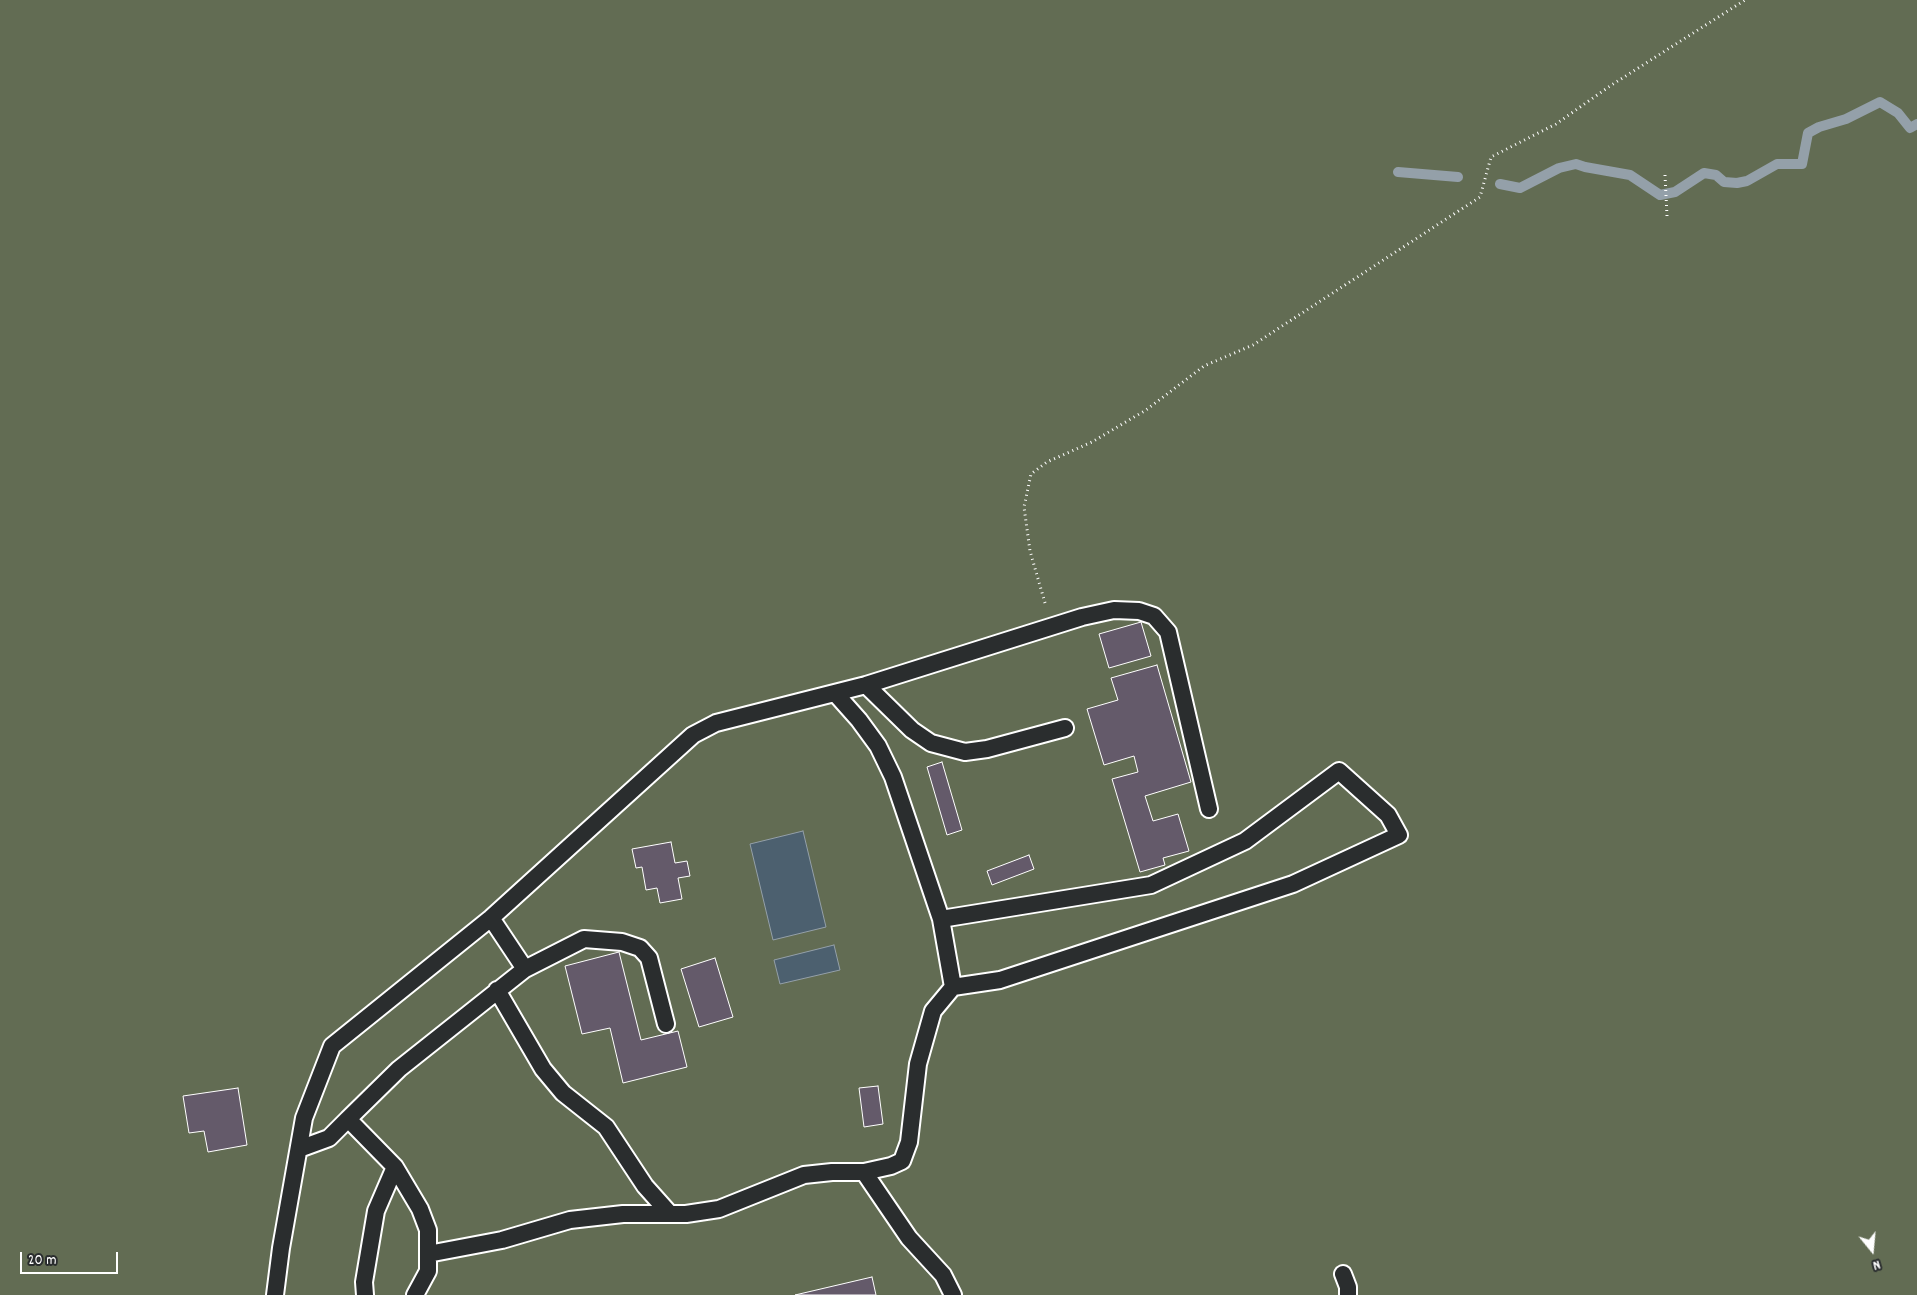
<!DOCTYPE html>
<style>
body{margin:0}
#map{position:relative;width:1917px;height:1295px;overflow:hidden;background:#3b3a40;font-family:Dekko,sans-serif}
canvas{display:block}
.north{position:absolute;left:1847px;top:1225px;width:50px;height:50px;-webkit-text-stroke:4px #2a2d2e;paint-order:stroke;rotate:163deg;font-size:14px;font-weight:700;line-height:20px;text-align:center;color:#fff}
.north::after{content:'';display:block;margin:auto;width:18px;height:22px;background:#fff;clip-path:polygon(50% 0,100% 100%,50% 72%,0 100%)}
.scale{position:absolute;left:20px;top:1252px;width:98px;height:22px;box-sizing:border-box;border:2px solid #fff;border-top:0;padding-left:6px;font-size:15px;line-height:18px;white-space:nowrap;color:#fff;-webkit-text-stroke:4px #2a2d2e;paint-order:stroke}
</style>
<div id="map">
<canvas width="1917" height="1295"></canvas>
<div class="north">N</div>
<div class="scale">20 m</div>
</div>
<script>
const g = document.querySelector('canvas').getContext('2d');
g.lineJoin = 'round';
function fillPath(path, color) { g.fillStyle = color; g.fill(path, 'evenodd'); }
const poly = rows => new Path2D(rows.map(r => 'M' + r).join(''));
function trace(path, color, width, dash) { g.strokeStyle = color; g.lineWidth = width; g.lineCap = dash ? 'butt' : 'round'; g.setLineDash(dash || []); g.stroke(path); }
fillPath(poly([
 [0,0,1917,0,1917,1295,0,1295]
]), '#626c53');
const water = poly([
 [803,831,826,927,773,940,750,844,803,831],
 [834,945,840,970,780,984,774,960,834,945]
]);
fillPath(water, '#4c606f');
trace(water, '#94a0a9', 1);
trace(poly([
 [1398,172,1458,177],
 [1500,184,1520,188,1559,168,1576,164,1585,167,1630,175,1660,195,1675,192,1704,173,1716,175,1724,182,1737,183,1747,181,1777,164,1802,164,1808,133,1819,127,1846,119,1880,102,1898,113,1910,128,1917,124]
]), '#94a0a9', 10);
const building = poly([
 [1141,622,1151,656,1109,668,1099,634,1141,622],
 [1157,665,1191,782,1145,796,1153,821,1178,814,1189,851,1163,858,1165,865,1140,872,1112,779,1138,772,1134,756,1104,765,1087,709,1118,700,1111,678,1157,665],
 [942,762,962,830,947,835,927,767,942,762],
 [671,842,675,863,687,861,690,876,678,878,682,899,660,903,657,888,646,890,642,867,636,868,632,849,671,842],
 [1029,855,1034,869,992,885,987,871,1029,855],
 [619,952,641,1040,678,1031,687,1067,623,1083,610,1028,582,1034,565,966,619,952],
 [715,958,733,1017,699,1027,681,969,715,958],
 [878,1086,883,1124,864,1127,859,1088,878,1086],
 [238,1088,247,1145,208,1152,204,1131,189,1133,183,1096,238,1088],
 [872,1277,876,1295,795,1295,872,1277]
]);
fillPath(building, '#645a6a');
trace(building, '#fff', 1);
const service = poly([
 [866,685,912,730,931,743,965,752,987,749,1065,728],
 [835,693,859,720,878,746,893,777,941,919,953,987],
 [491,918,525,969],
 [497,990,543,1069,563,1093,606,1127,645,1186,670,1214],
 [299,1149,329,1138,348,1119],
 [864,1172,891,1166,902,1161,909,1142,918,1064,933,1011,953,987,1000,980,1293,884,1399,835,1388,815,1339,771,1245,841,1151,885,941,919],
 [428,1254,502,1240,570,1220,623,1214,686,1214,719,1209,804,1175,832,1172,864,1172,909,1238,943,1275,953,1295],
 [1343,1274,1348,1287,1348,1295],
 [275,1295,281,1248,304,1118,332,1046,491,918,693,735,716,723,866,685,1082,617,1114,610,1139,611,1154,616,1168,632,1209,809],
 [365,1295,364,1282,376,1211,395,1167],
 [415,1295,428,1271,428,1230,420,1209,395,1167,348,1119,399,1069,525,969,584,939,622,942,640,948,649,958,666,1024]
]);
trace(service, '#fff', 20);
trace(poly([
 [1665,175,1667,216],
 [1045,603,1030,551,1024,507,1031,474,1047,462,1092,442,1146,410,1204,366,1253,345,1480,197,1491,157,1556,124,1610,86,1745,0]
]), '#fff', 3, [1, 4]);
trace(service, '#2a2d2e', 16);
</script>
